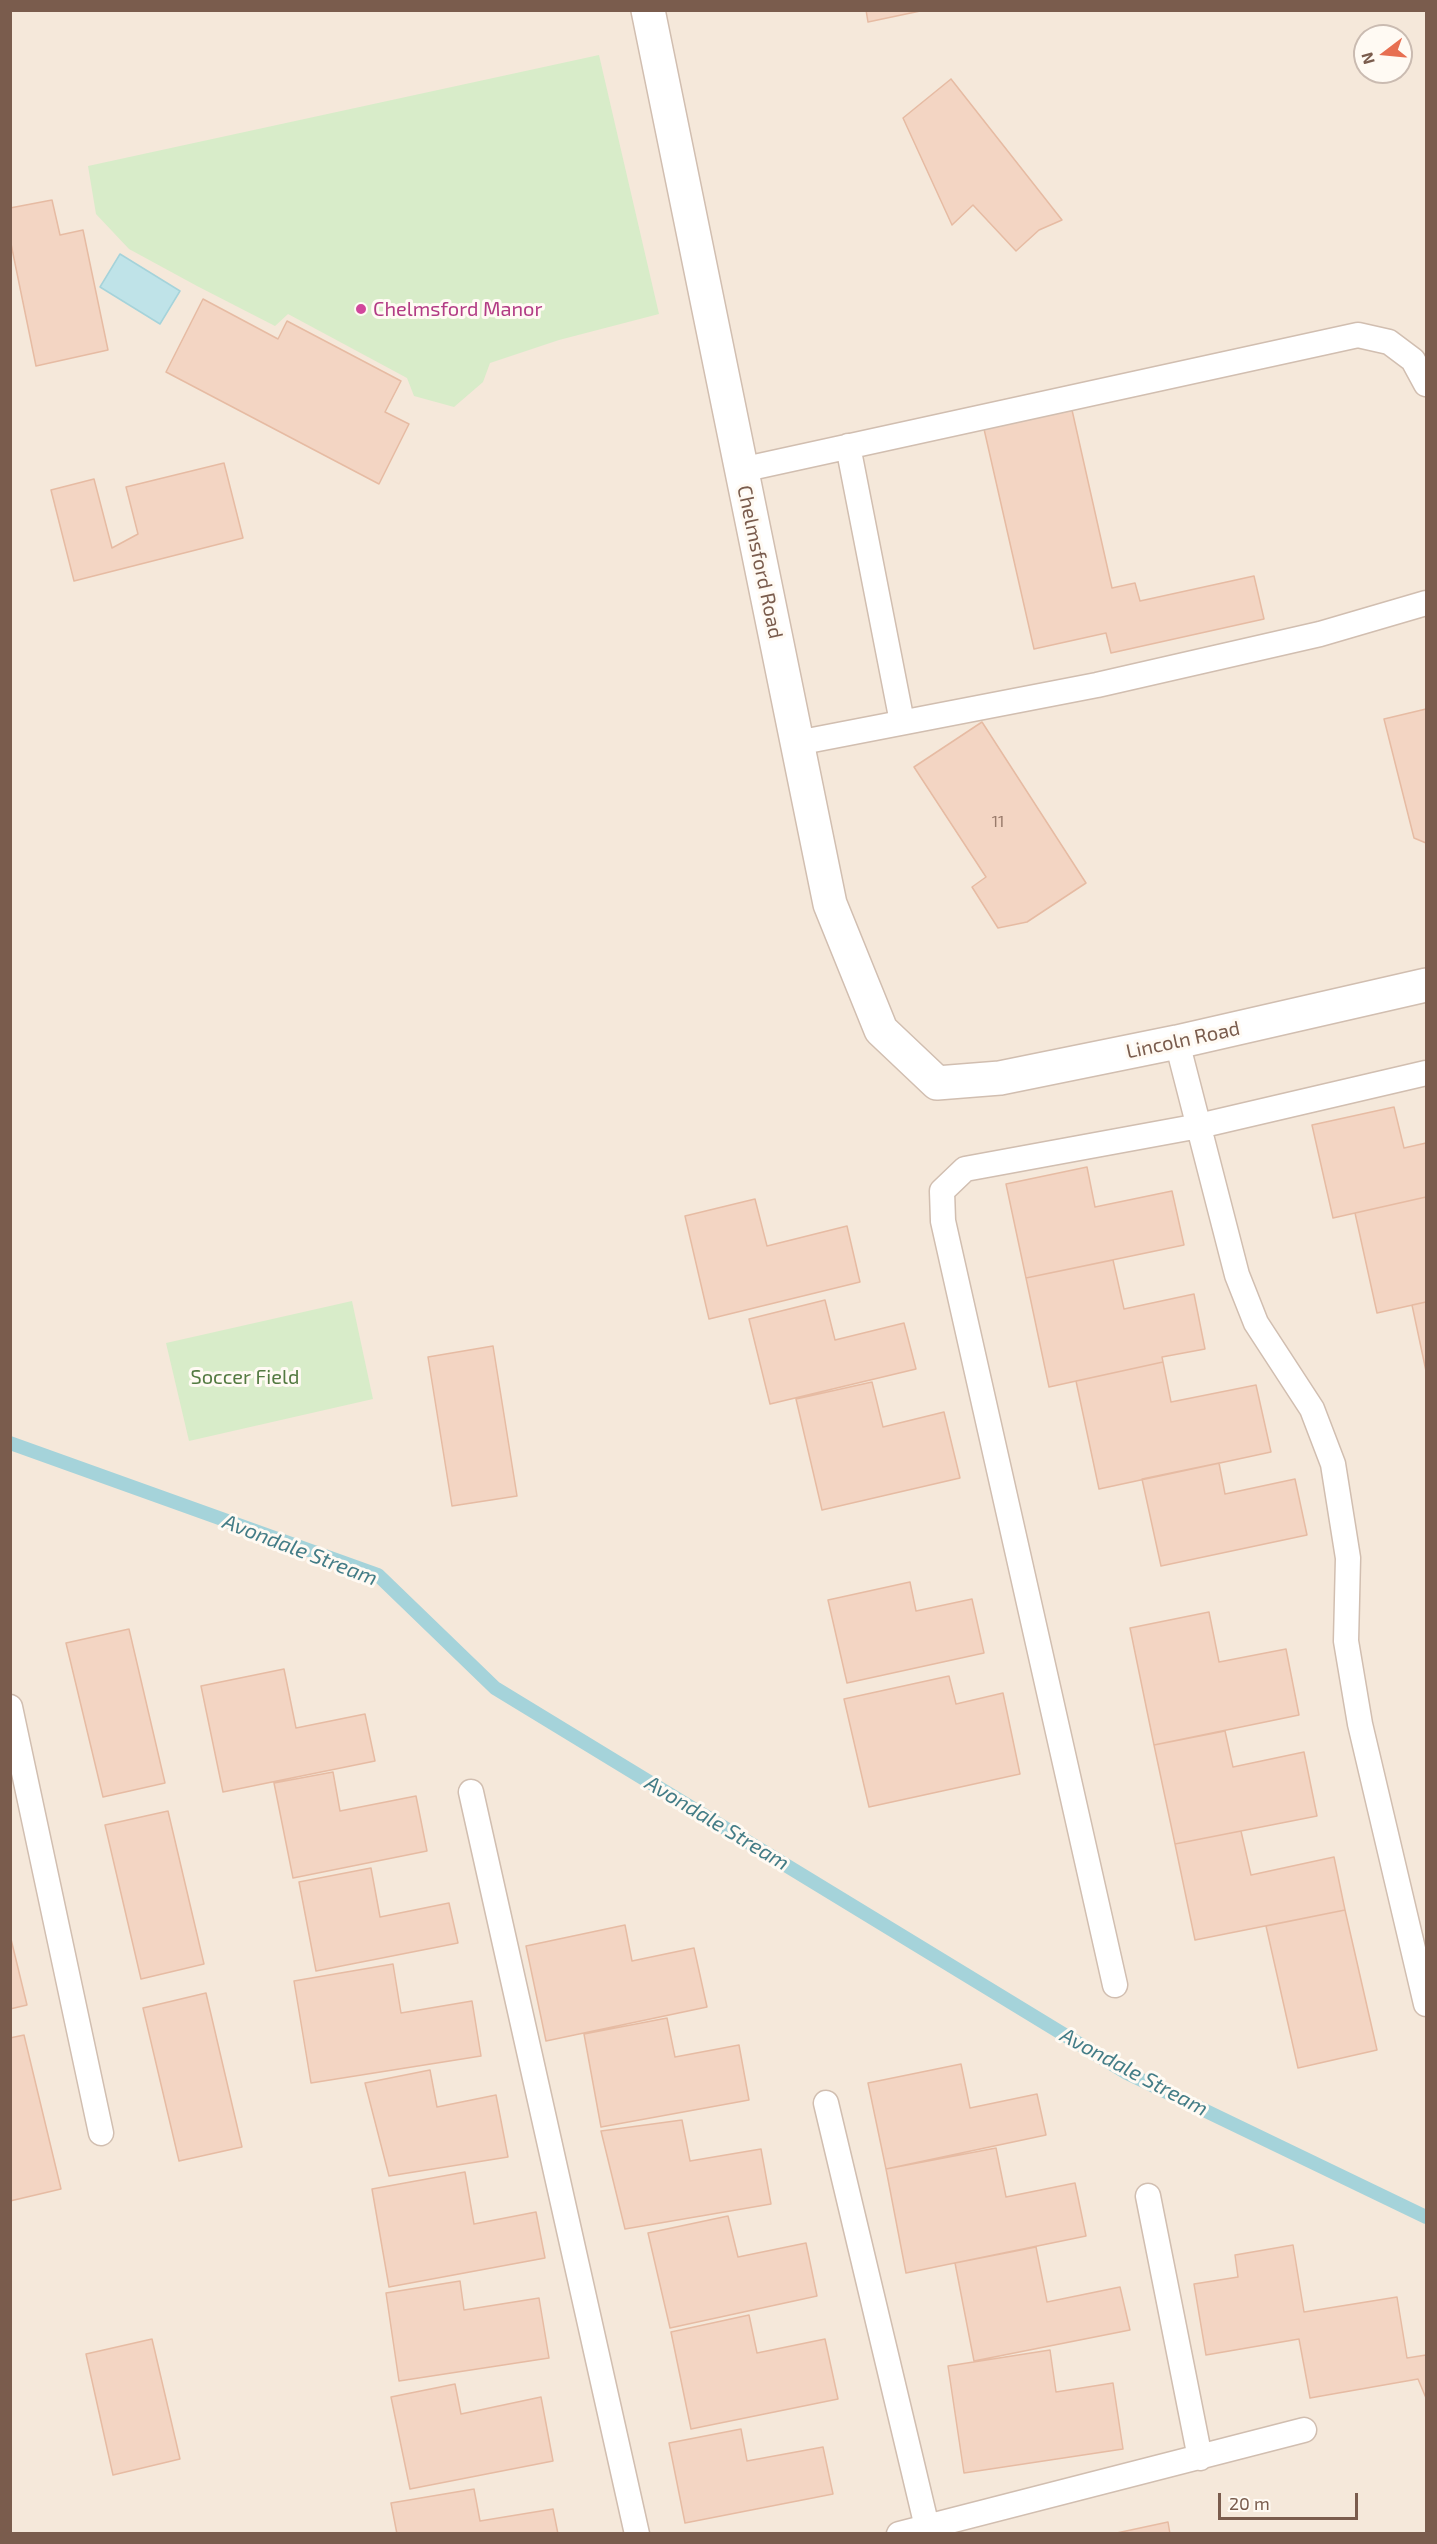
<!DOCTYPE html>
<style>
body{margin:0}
#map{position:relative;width:1437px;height:2544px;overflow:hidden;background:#fdf6ec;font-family:"Exo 2",sans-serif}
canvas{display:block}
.frame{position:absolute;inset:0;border:12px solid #7a5c4d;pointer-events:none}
.north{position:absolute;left:1353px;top:24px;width:60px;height:60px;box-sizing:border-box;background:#fffaf3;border:2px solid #cabbb1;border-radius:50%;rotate:254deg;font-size:16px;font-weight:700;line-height:24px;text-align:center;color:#7a5c4d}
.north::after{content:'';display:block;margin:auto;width:21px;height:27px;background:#e76f51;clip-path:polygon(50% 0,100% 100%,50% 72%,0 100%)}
.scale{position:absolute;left:1218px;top:2493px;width:140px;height:27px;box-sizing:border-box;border:3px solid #7a5c4d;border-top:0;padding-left:8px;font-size:18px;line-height:21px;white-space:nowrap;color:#7a5c4d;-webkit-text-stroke:4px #fffaf3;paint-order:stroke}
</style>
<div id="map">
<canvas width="1437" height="2544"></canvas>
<div class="frame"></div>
<div class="north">N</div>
<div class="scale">20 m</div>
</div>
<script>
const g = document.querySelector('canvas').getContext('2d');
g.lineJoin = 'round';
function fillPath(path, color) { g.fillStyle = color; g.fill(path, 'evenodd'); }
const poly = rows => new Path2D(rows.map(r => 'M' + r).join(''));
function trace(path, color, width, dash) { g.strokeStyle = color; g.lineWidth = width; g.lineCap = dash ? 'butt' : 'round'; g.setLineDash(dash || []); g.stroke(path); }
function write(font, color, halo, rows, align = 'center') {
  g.font = font + ' "Exo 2",sans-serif'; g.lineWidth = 6; g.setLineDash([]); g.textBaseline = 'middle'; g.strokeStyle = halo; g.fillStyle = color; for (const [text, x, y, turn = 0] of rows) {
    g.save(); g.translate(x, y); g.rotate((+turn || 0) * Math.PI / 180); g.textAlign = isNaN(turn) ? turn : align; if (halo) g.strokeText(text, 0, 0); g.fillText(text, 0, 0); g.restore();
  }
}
fillPath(poly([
 [11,11,1426,11,1426,2533,11,2533],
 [1365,36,1401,36,1401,72,1365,72]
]), '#f5e8da');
fillPath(poly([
 [599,55,659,314,559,340,490,363,483,382,454,407,414,396,407,378,288,314,275,326,197,286,129,249,96,214,88,166],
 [352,1301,373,1399,189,1441,166,1343]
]), '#d8ecc9');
const water = poly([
 [120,254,180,291,160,324,100,287,120,254]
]);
fillPath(water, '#bfe3e8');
trace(water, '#a5d3da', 1.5);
trace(poly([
 [10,1443,378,1575,495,1688,1127,2073,1426,2217]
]), '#a5d3da', 14);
const building = poly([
 [866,10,925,10,868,22,866,10],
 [951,79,1062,220,1039,230,1016,251,973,205,952,225,903,118,951,79],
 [52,200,60,235,83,230,108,350,36,366,10,239,10,208,52,200],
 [203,299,278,339,287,321,401,381,385,412,409,424,379,484,166,372,203,299],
 [1072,410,1112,588,1135,583,1140,601,1254,576,1264,619,1111,653,1106,633,1034,649,984,429,1072,410],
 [224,463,243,538,74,581,51,490,94,479,112,548,138,534,126,487,224,463],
 [1426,709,1426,843,1414,838,1384,719,1426,709],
 [982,722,1086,883,1027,922,998,928,972,887,986,877,914,767,982,722],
 [1394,1107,1404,1148,1426,1143,1426,1197,1333,1218,1312,1125,1394,1107],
 [1087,1167,1095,1207,1172,1191,1184,1245,1026,1278,1006,1184,1087,1167],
 [1426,1197,1426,1302,1377,1313,1355,1213,1426,1197],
 [755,1199,767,1246,847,1226,860,1282,709,1319,685,1216,755,1199],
 [1113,1260,1124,1309,1194,1294,1205,1349,1162,1357,1163,1362,1049,1387,1026,1278,1113,1260],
 [825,1300,835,1340,904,1323,916,1369,770,1404,749,1319,825,1300],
 [1426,1302,1426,1371,1412,1305,1426,1302],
 [493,1346,517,1496,452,1506,428,1357,493,1346],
 [1163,1362,1171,1402,1256,1385,1271,1452,1099,1489,1076,1381,1163,1362],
 [872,1382,883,1427,944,1412,960,1478,822,1510,796,1399,872,1382],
 [1219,1463,1225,1494,1295,1479,1307,1535,1161,1566,1142,1479,1219,1463],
 [910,1582,916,1611,972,1599,984,1653,847,1683,828,1600,910,1582],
 [1209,1612,1219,1662,1286,1649,1299,1715,1154,1745,1130,1628,1209,1612],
 [129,1629,165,1783,103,1797,66,1643,129,1629],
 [284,1669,296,1728,365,1714,375,1761,223,1792,201,1686,284,1669],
 [949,1676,956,1704,1003,1693,1020,1774,869,1807,844,1699,949,1676],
 [1225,1731,1233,1767,1304,1752,1317,1816,1175,1844,1154,1745,1225,1731],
 [333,1772,340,1811,416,1796,427,1851,293,1878,274,1783,333,1772],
 [168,1811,204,1964,141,1979,105,1825,168,1811],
 [1241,1831,1251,1875,1334,1857,1345,1910,1195,1940,1175,1844,1241,1831],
 [371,1868,380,1917,449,1903,458,1943,316,1971,299,1882,371,1868],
 [1345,1910,1377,2050,1298,2068,1266,1926,1345,1910],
 [625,1925,632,1961,694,1948,707,2007,546,2041,526,1946,625,1925],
 [10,1935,27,2005,10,2009,10,1935],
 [393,1964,401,2013,472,2001,481,2056,311,2083,294,1981,393,1964],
 [206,1993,242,2147,179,2161,143,2008,206,1993],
 [667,2018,675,2057,739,2045,749,2100,601,2127,584,2034,667,2018],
 [24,2035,61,2189,10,2201,10,2038,24,2035],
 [961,2064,970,2108,1037,2094,1046,2135,886,2169,868,2083,961,2064],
 [430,2070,437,2107,496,2095,508,2157,389,2176,365,2083,430,2070],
 [682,2120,690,2161,761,2149,771,2204,625,2229,601,2131,682,2120],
 [996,2148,1006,2197,1075,2183,1086,2236,906,2273,886,2169,996,2148],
 [465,2172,474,2224,536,2212,545,2258,389,2287,372,2189,465,2172],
 [728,2216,738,2257,806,2243,817,2296,670,2328,648,2233,728,2216],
 [1293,2245,1304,2312,1397,2297,1407,2358,1426,2355,1426,2398,1418,2379,1310,2398,1299,2339,1206,2355,1194,2284,1238,2277,1235,2255,1293,2245],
 [1036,2247,1047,2302,1120,2287,1130,2330,974,2361,955,2263,1036,2247],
 [460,2281,464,2310,539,2298,549,2358,399,2381,386,2293,460,2281],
 [749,2315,757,2353,825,2339,838,2399,691,2429,671,2332,749,2315],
 [152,2339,180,2459,113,2475,86,2354,152,2339],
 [1050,2350,1056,2392,1113,2383,1123,2449,964,2473,948,2366,1050,2350],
 [455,2384,461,2414,541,2397,553,2461,410,2489,391,2397,455,2384],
 [741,2429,747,2461,823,2447,833,2494,685,2523,669,2443,741,2429],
 [474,2489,480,2521,553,2509,558,2534,397,2534,391,2503,474,2489],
 [1168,2522,1170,2534,1112,2534,1168,2522]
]);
fillPath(building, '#f3d5c3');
trace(building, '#e6bba3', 1.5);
const service = poly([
 [848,446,902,722],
 [741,470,1358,335,1389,342,1413,360,1426,384],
 [797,743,1097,685,1320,634,1426,603],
 [1177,1042,1237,1275,1256,1323,1312,1409,1333,1464,1348,1558,1346,1641,1360,1724,1426,2004],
 [10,1707,101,2133],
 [471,1792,637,2534],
 [1115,1985,943,1221,942,1191,965,1169,1199,1126,1426,1073],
 [826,2103,927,2527],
 [1148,2196,1200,2458],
 [899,2534,1304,2430]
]);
const minor = poly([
 [648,10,830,904,881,1030,937,1083,1000,1078,1177,1042,1426,985]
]);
trace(service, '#d1beb0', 27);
trace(minor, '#d1beb0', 36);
trace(service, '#fff', 24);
trace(minor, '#fff', 33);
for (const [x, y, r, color] of [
 [361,309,6,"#d1479c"]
]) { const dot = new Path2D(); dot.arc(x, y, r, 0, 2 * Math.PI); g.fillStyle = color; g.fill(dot); trace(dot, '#fffaf3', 2); }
write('16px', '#987a6a', null, [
 ["11",998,822]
]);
write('20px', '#b23c85', '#fffaf3', [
 ["Chelmsford Manor",373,309]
], 'left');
write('20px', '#7a5c4d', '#fffaf3', [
 ["Chelmsford Road",760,562,78],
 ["Lincoln Road",1183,1040,-12]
]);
write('20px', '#537a41', '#fffaf3', [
 ["Soccer Field",245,1377]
]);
write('italic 21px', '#437c86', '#fffaf3', [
 ["Avondale Stream",300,1550,21],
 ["Avondale Stream",717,1823,31],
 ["Avondale Stream",1134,2072,28]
]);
</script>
